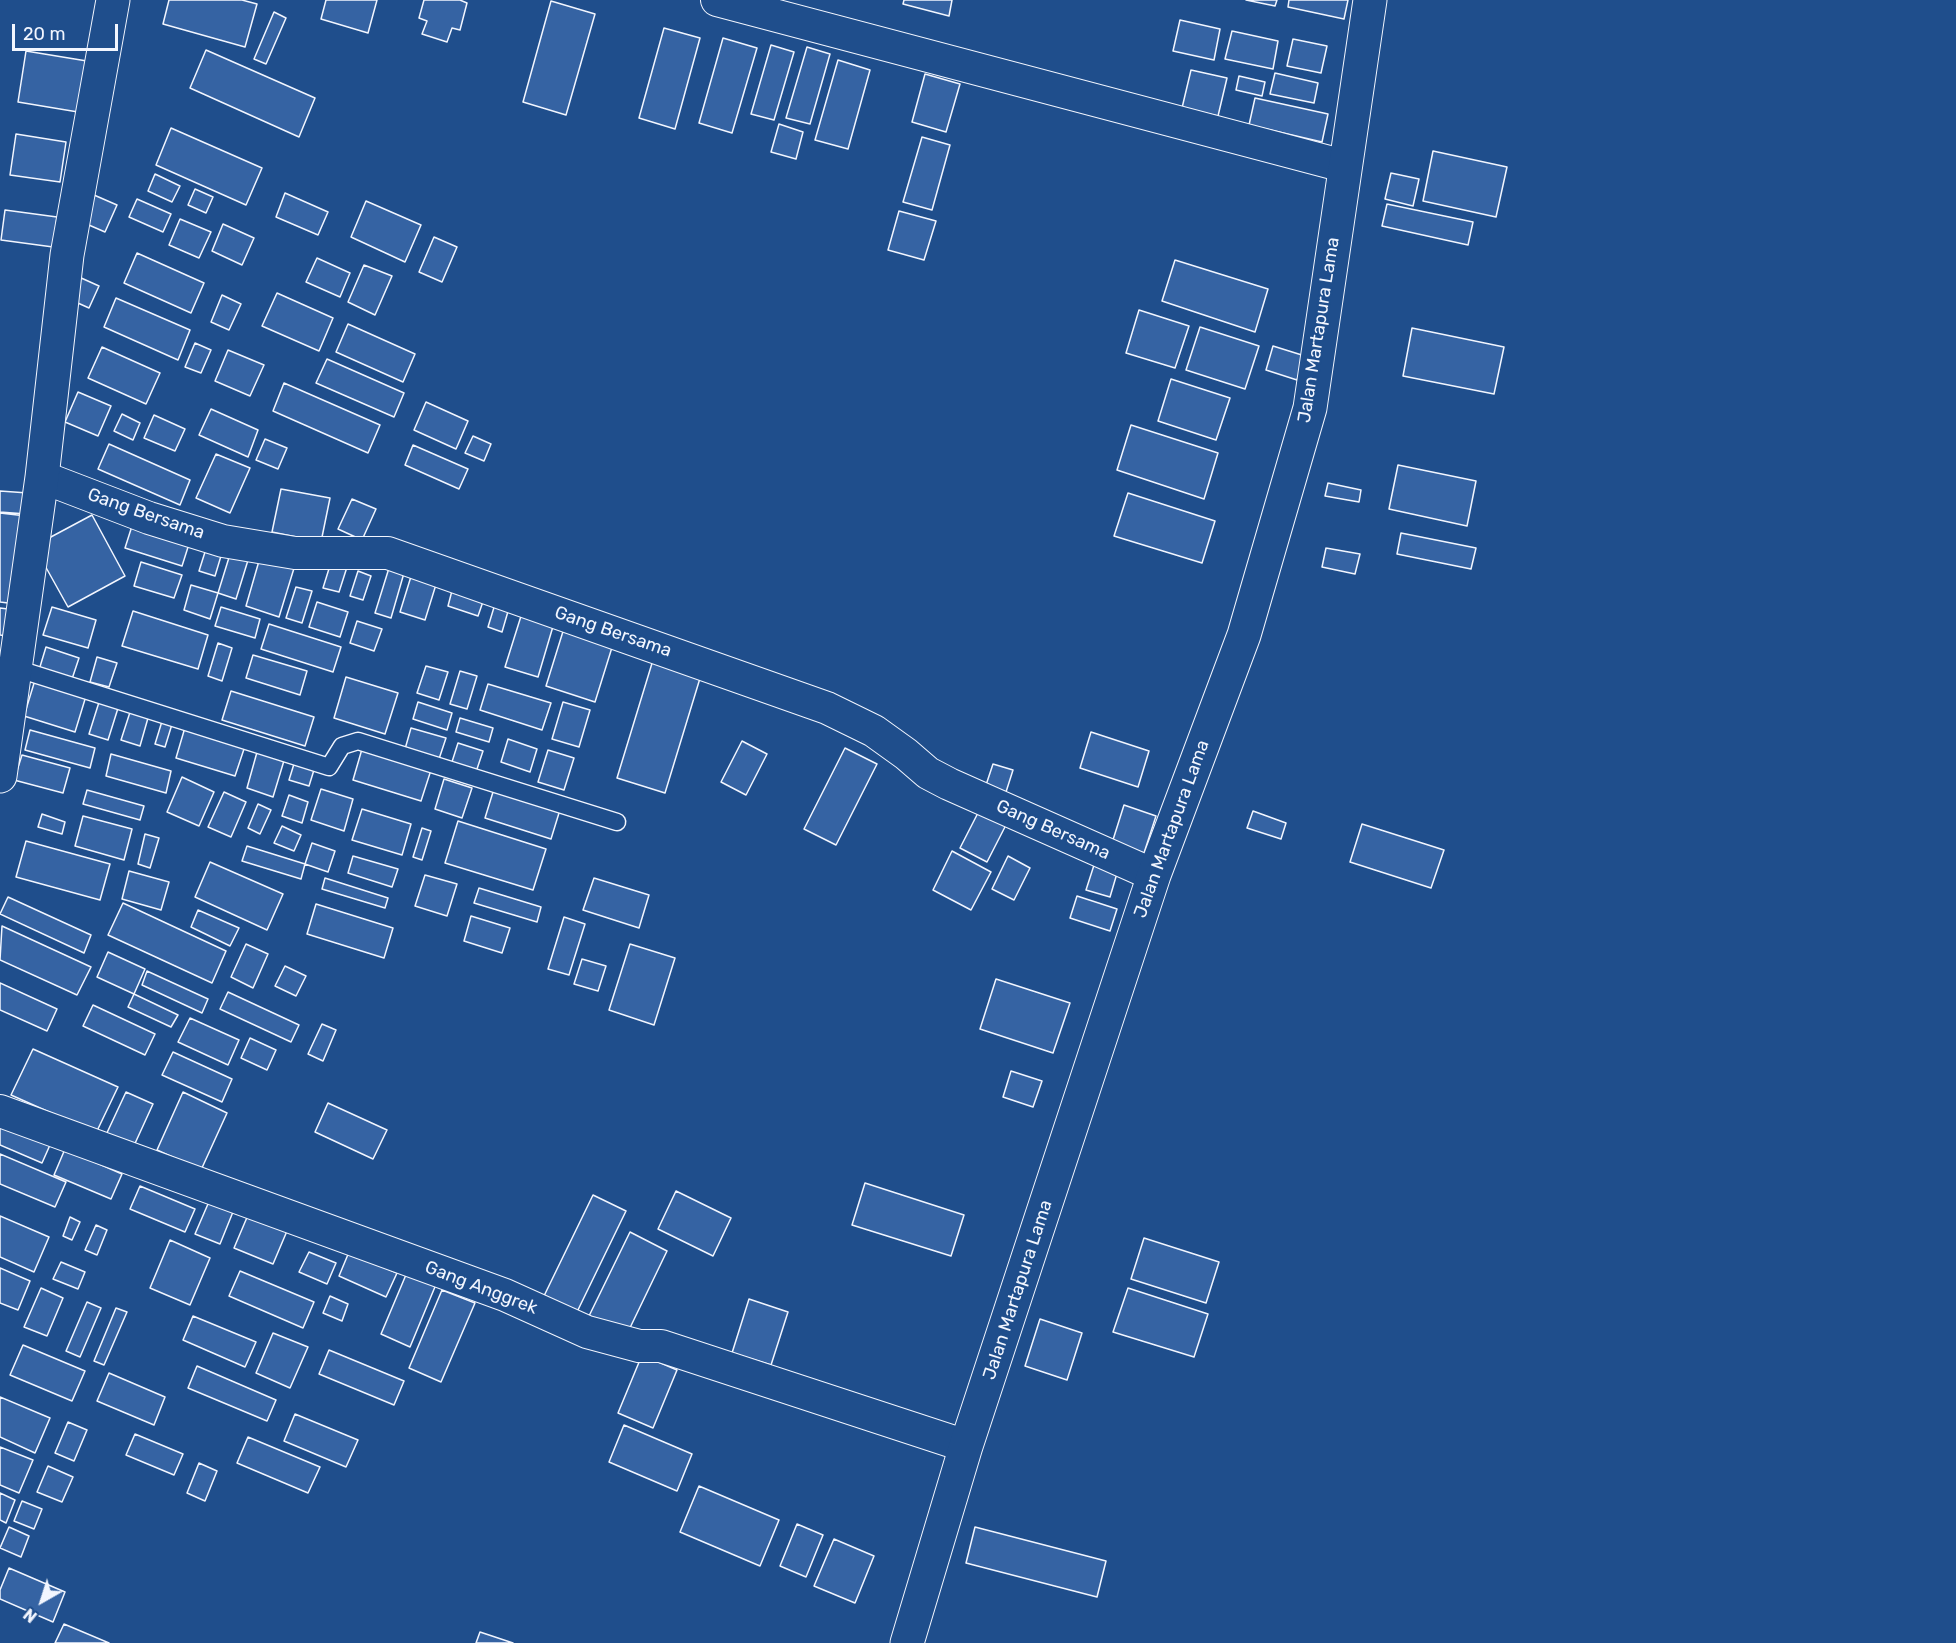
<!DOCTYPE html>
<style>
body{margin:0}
#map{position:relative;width:1956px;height:1643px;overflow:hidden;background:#1f4e8c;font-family:Rubik,sans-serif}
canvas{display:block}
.north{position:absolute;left:12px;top:1571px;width:60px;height:60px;-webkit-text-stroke:4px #1f4e8c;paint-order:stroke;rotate:219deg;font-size:16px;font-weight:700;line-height:24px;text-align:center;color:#f2f6ff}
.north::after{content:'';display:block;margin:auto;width:21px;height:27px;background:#f2f6ff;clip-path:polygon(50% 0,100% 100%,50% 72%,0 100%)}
.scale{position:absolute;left:12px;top:24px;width:106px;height:27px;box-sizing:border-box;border:3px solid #f2f6ff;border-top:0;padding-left:8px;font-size:18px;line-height:21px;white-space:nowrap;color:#f2f6ff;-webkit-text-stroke:4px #1f4e8c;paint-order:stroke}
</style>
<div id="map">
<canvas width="1956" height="1643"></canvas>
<div class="north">N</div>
<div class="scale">20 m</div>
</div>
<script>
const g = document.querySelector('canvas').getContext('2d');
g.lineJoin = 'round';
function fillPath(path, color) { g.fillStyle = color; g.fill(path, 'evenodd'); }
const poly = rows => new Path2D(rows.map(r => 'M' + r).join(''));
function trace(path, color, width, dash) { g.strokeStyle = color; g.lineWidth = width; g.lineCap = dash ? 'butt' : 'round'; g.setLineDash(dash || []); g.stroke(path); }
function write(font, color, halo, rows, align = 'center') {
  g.font = font + ' Rubik,sans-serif'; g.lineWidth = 4.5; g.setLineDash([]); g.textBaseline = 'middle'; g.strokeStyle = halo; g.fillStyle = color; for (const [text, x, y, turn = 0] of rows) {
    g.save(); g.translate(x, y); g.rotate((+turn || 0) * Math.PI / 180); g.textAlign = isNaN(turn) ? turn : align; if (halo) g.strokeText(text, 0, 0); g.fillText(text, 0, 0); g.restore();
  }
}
const building = poly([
 [169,0,242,0,257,4,245,47,163,24,169,0],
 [326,0,377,0,368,33,321,19,326,0],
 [424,0,460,0,467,3,460,30,452,28,447,42,422,34,427,21,419,18,424,0],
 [904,0,952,0,949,16,903,4,904,0],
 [1246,0,1277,0,1275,6,1246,0],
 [1289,0,1348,0,1344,19,1288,7,1289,0],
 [551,1,595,14,566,115,523,102,551,1],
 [274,12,286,18,266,64,254,59,274,12],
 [1180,20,1220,29,1214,60,1173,51,1180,20],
 [664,28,700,38,675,129,639,118,664,28],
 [1232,31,1278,41,1273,69,1225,59,1232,31],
 [723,38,757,48,732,133,699,123,723,38],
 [1293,39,1327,46,1321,73,1287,66,1293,39],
 [771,45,794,52,774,120,751,114,771,45],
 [807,47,830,54,810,124,786,118,807,47],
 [206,50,315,98,299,137,190,88,206,50],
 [26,51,93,62,84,113,18,102,26,51],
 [838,60,870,70,848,149,815,140,838,60],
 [1191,70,1227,78,1218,116,1182,108,1191,70],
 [1275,73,1318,83,1314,103,1270,94,1275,73],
 [925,74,960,84,946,132,912,122,925,74],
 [1239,76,1265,82,1262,96,1236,90,1239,76],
 [1255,98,1328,114,1322,142,1249,125,1255,98],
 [779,124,803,132,796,159,771,152,779,124],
 [171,128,262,168,246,205,156,165,171,128],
 [16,134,66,142,60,182,10,175,16,134],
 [922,137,950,145,932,210,903,202,922,137],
 [1433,151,1507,167,1496,217,1423,201,1433,151],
 [1391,173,1419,179,1413,206,1385,199,1391,173],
 [155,174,180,186,172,202,148,191,155,174],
 [195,189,213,197,206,213,188,205,195,189],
 [285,193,328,212,318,235,276,217,285,193],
 [94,195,117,205,105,232,82,222,94,195],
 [137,199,171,214,163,232,129,217,137,199],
 [366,201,421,225,405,262,351,237,366,201],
 [1387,204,1473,222,1468,245,1382,226,1387,204],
 [5,210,57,217,53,247,1,240,5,210],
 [899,211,936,221,924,260,888,250,899,211],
 [180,219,211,232,199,258,169,245,180,219],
 [223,224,254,238,242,265,212,251,223,224],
 [434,237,457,247,442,282,419,272,434,237],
 [137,253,204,283,191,313,124,283,137,253],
 [317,258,350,273,340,297,306,282,317,258],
 [1175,260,1268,289,1255,332,1162,301,1175,260],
 [364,265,392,276,375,315,348,302,364,265],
 [79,277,99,286,89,308,69,299,79,277],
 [277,293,333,318,319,351,262,326,277,293],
 [222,295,241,304,229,330,211,322,222,295],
 [116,298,190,330,178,360,104,327,116,298],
 [1139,310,1189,326,1175,368,1126,353,1139,310],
 [348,324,415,354,403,382,336,352,348,324],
 [1200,327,1259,346,1245,389,1186,370,1200,327],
 [1412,328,1504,347,1494,394,1403,376,1412,328],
 [195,343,211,350,201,373,185,367,195,343],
 [1273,346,1305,356,1297,380,1266,370,1273,346],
 [102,347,160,373,146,404,88,378,102,347],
 [228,350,264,365,250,396,215,381,228,350],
 [327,359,404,393,394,417,316,383,327,359],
 [1171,379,1230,398,1216,440,1158,421,1171,379],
 [284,383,380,425,368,453,273,411,284,383],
 [78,392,111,406,98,436,65,422,78,392],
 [426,402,468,421,456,449,414,430,426,402],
 [211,409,258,430,248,457,199,435,211,409],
 [122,414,140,423,133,440,114,431,122,414],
 [154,415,185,429,175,451,144,438,154,415],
 [1131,425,1218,453,1204,499,1117,470,1131,425],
 [473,436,491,444,484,461,465,453,473,436],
 [265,439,287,448,278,469,256,460,265,439],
 [109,444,190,480,180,505,98,469,109,444],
 [413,445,468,469,459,489,405,465,413,445],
 [216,454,250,468,230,513,196,498,216,454],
 [1398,465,1476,481,1467,526,1389,509,1398,465],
 [1328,483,1361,490,1359,502,1325,496,1328,483],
 [281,489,330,498,321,542,272,532,281,489],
 [0,491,28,493,26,514,0,512,0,491],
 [1128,493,1215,521,1202,563,1114,536,1128,493],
 [352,499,376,509,362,540,338,529,352,499],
 [0,513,26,516,16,604,0,602,0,513],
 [92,515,125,576,68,607,34,546,92,515],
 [132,526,189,544,182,566,125,548,132,526],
 [1401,533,1476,548,1471,569,1397,554,1401,533],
 [1326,548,1360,554,1355,574,1322,567,1326,548],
 [231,551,249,557,236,599,218,593,231,551],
 [205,552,221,556,215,576,199,571,205,552],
 [261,554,295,565,279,617,246,606,261,554],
 [332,559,348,564,339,592,323,588,332,559],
 [141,562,182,575,174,598,134,586,141,562],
 [389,568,404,573,391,618,375,613,389,568],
 [413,570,438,578,425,620,400,612,413,570],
 [358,571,371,576,363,600,350,596,358,571],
 [454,583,486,593,478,616,448,606,454,583],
 [191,585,218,593,210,619,184,610,191,585],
 [296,587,312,591,302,623,286,618,296,587],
 [317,602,348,612,340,637,309,627,317,602],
 [495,604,509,608,502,632,488,627,495,604],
 [52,607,96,620,88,648,43,635,52,607],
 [221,607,260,619,255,638,215,626,221,607],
 [0,608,8,609,6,636,0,635,0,608],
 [133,611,208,635,198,669,122,646,133,611],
 [522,613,554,623,538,677,505,667,522,613],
 [357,621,382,629,374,651,350,643,357,621],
 [269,624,341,647,333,672,261,649,269,624],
 [565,625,614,641,595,702,546,686,565,625],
 [218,643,232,648,222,681,208,676,218,643],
 [46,647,79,658,72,679,39,670,46,647],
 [253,655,307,671,300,695,246,678,253,655],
 [97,657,117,663,109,687,90,682,97,657],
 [653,660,701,675,665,793,617,778,653,660],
 [426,666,448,672,439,700,417,693,426,666],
 [460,671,477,676,467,709,450,704,460,671],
 [346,677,398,693,385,734,334,718,346,677],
 [35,680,86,696,75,732,24,716,35,680],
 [488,684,551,703,542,730,480,710,488,684],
 [231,691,314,717,305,746,222,720,231,691],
 [100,699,119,705,108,740,89,734,100,699],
 [418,702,452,713,447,730,413,719,418,702],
 [563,702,590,710,579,747,552,739,563,702],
 [132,706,150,711,140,746,121,740,132,706],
 [163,718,173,721,165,747,155,744,163,718],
 [460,718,493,728,489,742,456,732,460,718],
 [186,724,246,743,235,776,176,758,186,724],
 [411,728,446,738,439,759,405,749,411,728],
 [30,730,95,748,90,768,25,750,30,730],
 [1091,732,1149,751,1138,787,1080,768,1091,732],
 [508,739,537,749,530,772,501,762,508,739],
 [742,741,767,754,746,795,721,782,742,741],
 [458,743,483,751,476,772,451,765,458,743],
 [259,745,286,754,273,797,247,788,259,745],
 [845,748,877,764,836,845,804,829,845,748],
 [362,749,431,770,421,801,353,780,362,749],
 [548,750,574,758,564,790,538,782,548,750],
 [298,751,318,757,309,786,289,780,298,751],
 [111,754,171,771,166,793,106,776,111,754],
 [22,755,70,768,63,793,14,780,22,755],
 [993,764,1013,770,1006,792,986,785,993,764],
 [182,777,214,792,199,826,167,812,182,777],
 [444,779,472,788,462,818,435,809,444,779],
 [497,779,563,800,551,839,485,818,497,779],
 [321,789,353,799,344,831,311,820,321,789],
 [87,790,144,806,140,820,83,804,87,790],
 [224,792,246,802,231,837,208,827,224,792],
 [289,795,308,802,302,823,282,816,289,795],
 [258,804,271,810,260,834,248,828,258,804],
 [1124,805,1156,816,1144,853,1112,843,1124,805],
 [981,807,1008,821,987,862,960,848,981,807],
 [362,809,411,824,402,855,352,840,362,809],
 [1253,811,1286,823,1281,839,1247,828,1253,811],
 [42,814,65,822,62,834,38,827,42,814],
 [83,816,132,829,124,860,75,846,83,816],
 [458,821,546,849,533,890,445,863,458,821],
 [1362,824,1444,850,1431,888,1350,862,1362,824],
 [282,826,301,835,294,851,274,843,282,826],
 [422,828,431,831,422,860,413,857,422,828],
 [145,834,159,838,150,868,138,864,145,834],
 [26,841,110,864,100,900,16,877,26,841],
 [312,843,335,851,328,872,305,864,312,843],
 [247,846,305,864,301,879,242,861,247,846],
 [952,851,991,872,971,910,933,890,952,851],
 [353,856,398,869,392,887,348,873,353,856],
 [1008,856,1030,868,1014,900,992,889,1008,856],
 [210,862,283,894,267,930,195,897,210,862],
 [1095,862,1118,870,1110,897,1086,890,1095,862],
 [129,871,169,882,161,910,122,899,129,871],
 [425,875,457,884,447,916,415,906,425,875],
 [325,878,388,898,385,908,322,889,325,878],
 [594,878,649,895,639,928,583,910,594,878],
 [479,888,541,907,537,922,474,903,479,888],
 [1077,896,1117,909,1110,931,1070,918,1077,896],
 [8,897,91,935,84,953,0,914,8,897],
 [123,903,226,951,212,983,108,935,123,903],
 [316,904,393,928,384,958,307,934,316,904],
 [198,910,239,928,230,946,191,927,198,910],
 [471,916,510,928,502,953,464,941,471,916],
 [564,917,585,924,569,975,548,969,564,917],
 [2,926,91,967,77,995,0,960,2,926],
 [246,944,268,954,253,988,231,977,246,944],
 [630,944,675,958,654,1025,609,1010,630,944],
 [108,952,145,969,134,994,97,977,108,952],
 [582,959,606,966,598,991,574,984,582,959],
 [285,966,306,976,296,996,275,986,285,966],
 [147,971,208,999,202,1013,142,985,147,971],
 [996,979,1070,1003,1053,1053,980,1029,996,979],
 [0,983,57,1009,47,1031,0,1010,0,983],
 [228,992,299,1025,291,1042,220,1009,228,992],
 [134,994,178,1015,171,1027,128,1007,134,994],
 [93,1005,155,1034,145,1055,83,1026,93,1005],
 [190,1018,239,1040,228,1065,178,1042,190,1018],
 [322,1024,336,1030,323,1061,308,1054,322,1024],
 [250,1038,276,1050,267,1070,241,1058,250,1038],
 [33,1049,118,1087,96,1133,11,1095,33,1049],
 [173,1052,232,1079,222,1102,162,1075,173,1052],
 [1011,1071,1042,1081,1033,1107,1003,1097,1011,1071],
 [126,1092,153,1104,132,1150,105,1137,126,1092],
 [183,1092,227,1113,201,1170,157,1150,183,1092],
 [328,1103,387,1130,373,1159,315,1132,328,1103],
 [0,1124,50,1145,42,1163,0,1145,0,1124],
 [65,1149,122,1174,111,1199,54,1175,65,1149],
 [0,1154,66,1182,55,1207,0,1184,0,1154],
 [865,1183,964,1215,951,1256,852,1225,865,1183],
 [140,1186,195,1209,185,1232,130,1209,140,1186],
 [676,1191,731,1218,713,1256,658,1229,676,1191],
 [593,1195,626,1211,576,1314,543,1298,593,1195],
 [211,1197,235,1207,220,1244,195,1234,211,1197],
 [248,1215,287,1231,273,1264,234,1248,248,1215],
 [0,1216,49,1237,34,1272,0,1257,0,1216],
 [70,1217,80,1222,72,1240,63,1236,70,1217],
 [96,1225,107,1230,97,1255,85,1250,96,1225],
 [630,1232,667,1251,627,1334,589,1316,630,1232],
 [1144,1238,1219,1262,1206,1303,1131,1279,1144,1238],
 [170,1240,210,1258,190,1305,150,1288,170,1240],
 [309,1252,336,1263,327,1284,299,1272,309,1252],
 [349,1252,397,1273,386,1297,339,1276,349,1252],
 [61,1262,85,1272,78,1289,53,1279,61,1262],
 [0,1268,30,1281,18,1310,0,1303,0,1268],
 [408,1270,437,1282,410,1347,381,1334,408,1270],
 [240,1271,314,1302,303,1328,229,1296,240,1271],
 [41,1288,63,1298,47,1336,24,1327,41,1288],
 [1128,1288,1208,1314,1194,1357,1113,1332,1128,1288],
 [442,1290,475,1303,441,1382,409,1368,442,1290],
 [330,1296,348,1304,342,1321,323,1313,330,1296],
 [749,1299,788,1312,771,1365,732,1353,749,1299],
 [87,1302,101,1308,80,1357,66,1351,87,1302],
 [116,1308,127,1312,104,1365,94,1361,116,1308],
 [193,1316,256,1342,245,1367,183,1340,193,1316],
 [1040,1319,1082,1333,1067,1380,1025,1366,1040,1319],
 [273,1333,308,1347,290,1388,256,1373,273,1333],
 [23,1345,85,1371,72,1401,10,1375,23,1345],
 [329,1350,404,1381,394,1405,319,1374,329,1350],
 [642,1355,677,1370,653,1428,618,1413,642,1355],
 [197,1366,276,1400,267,1421,188,1388,197,1366],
 [109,1373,165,1397,154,1425,97,1401,109,1373],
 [0,1397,50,1418,35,1453,0,1437,0,1397],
 [295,1414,358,1440,346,1467,284,1441,295,1414],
 [68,1422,87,1430,74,1461,55,1453,68,1422],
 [624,1425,692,1454,677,1491,609,1462,624,1425],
 [135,1434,183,1454,174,1475,126,1455,135,1434],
 [248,1437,320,1467,308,1493,237,1463,248,1437],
 [0,1447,33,1460,19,1493,0,1485,0,1447],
 [199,1463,217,1471,205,1501,187,1493,199,1463],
 [48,1466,73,1477,62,1502,37,1492,48,1466],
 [699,1486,779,1520,760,1566,680,1532,699,1486],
 [0,1493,15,1500,6,1523,0,1520,0,1493],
 [22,1501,42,1509,34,1529,14,1521,22,1501],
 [797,1524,823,1535,806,1577,780,1566,797,1524],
 [9,1527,29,1536,21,1557,0,1548,9,1527],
 [975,1527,1106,1561,1097,1597,966,1563,975,1527],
 [834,1539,874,1556,855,1603,814,1586,834,1539],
 [9,1568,65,1592,53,1622,0,1599,0,1590,9,1568],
 [64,1624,109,1643,55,1643,64,1624],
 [480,1632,513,1643,476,1643,480,1632]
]);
fillPath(building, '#3563a3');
trace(building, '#f2f6ff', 1.5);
const service = poly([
 [15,668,329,767,342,746,358,741,617,822]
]);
const minor = poly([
 [717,0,1344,166],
 [42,477,149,518,223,541,295,553,388,553,827,708,874,731,906,754,928,773,949,784,1154,875],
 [0,1111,505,1295,587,1332,639,1346,661,1346,966,1446]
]);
const tertiary = poly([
 [0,776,42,477,67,255,113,0]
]);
const primary = poly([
 [907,1643,966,1446,1154,875,1244,635,1310,408,1370,0]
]);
trace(service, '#f2f6ff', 19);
trace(minor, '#f2f6ff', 34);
trace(tertiary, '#f2f6ff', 35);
trace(primary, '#f2f6ff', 35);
trace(service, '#1f4e8c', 16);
trace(minor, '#1f4e8c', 32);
trace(tertiary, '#1f4e8c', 33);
trace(primary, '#1f4e8c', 33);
write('18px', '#f2f6ff', '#1f4e8c', [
 ["Jalan Martapura Lama",1319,330,-81],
 ["Gang Bersama",146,514,19],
 ["Gang Bersama",613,632,19],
 ["Jalan Martapura Lama",1172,829,-70],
 ["Gang Bersama",1053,830,24],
 ["Gang Anggrek",481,1288,21],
 ["Jalan Martapura Lama",1018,1290,-72]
]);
</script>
